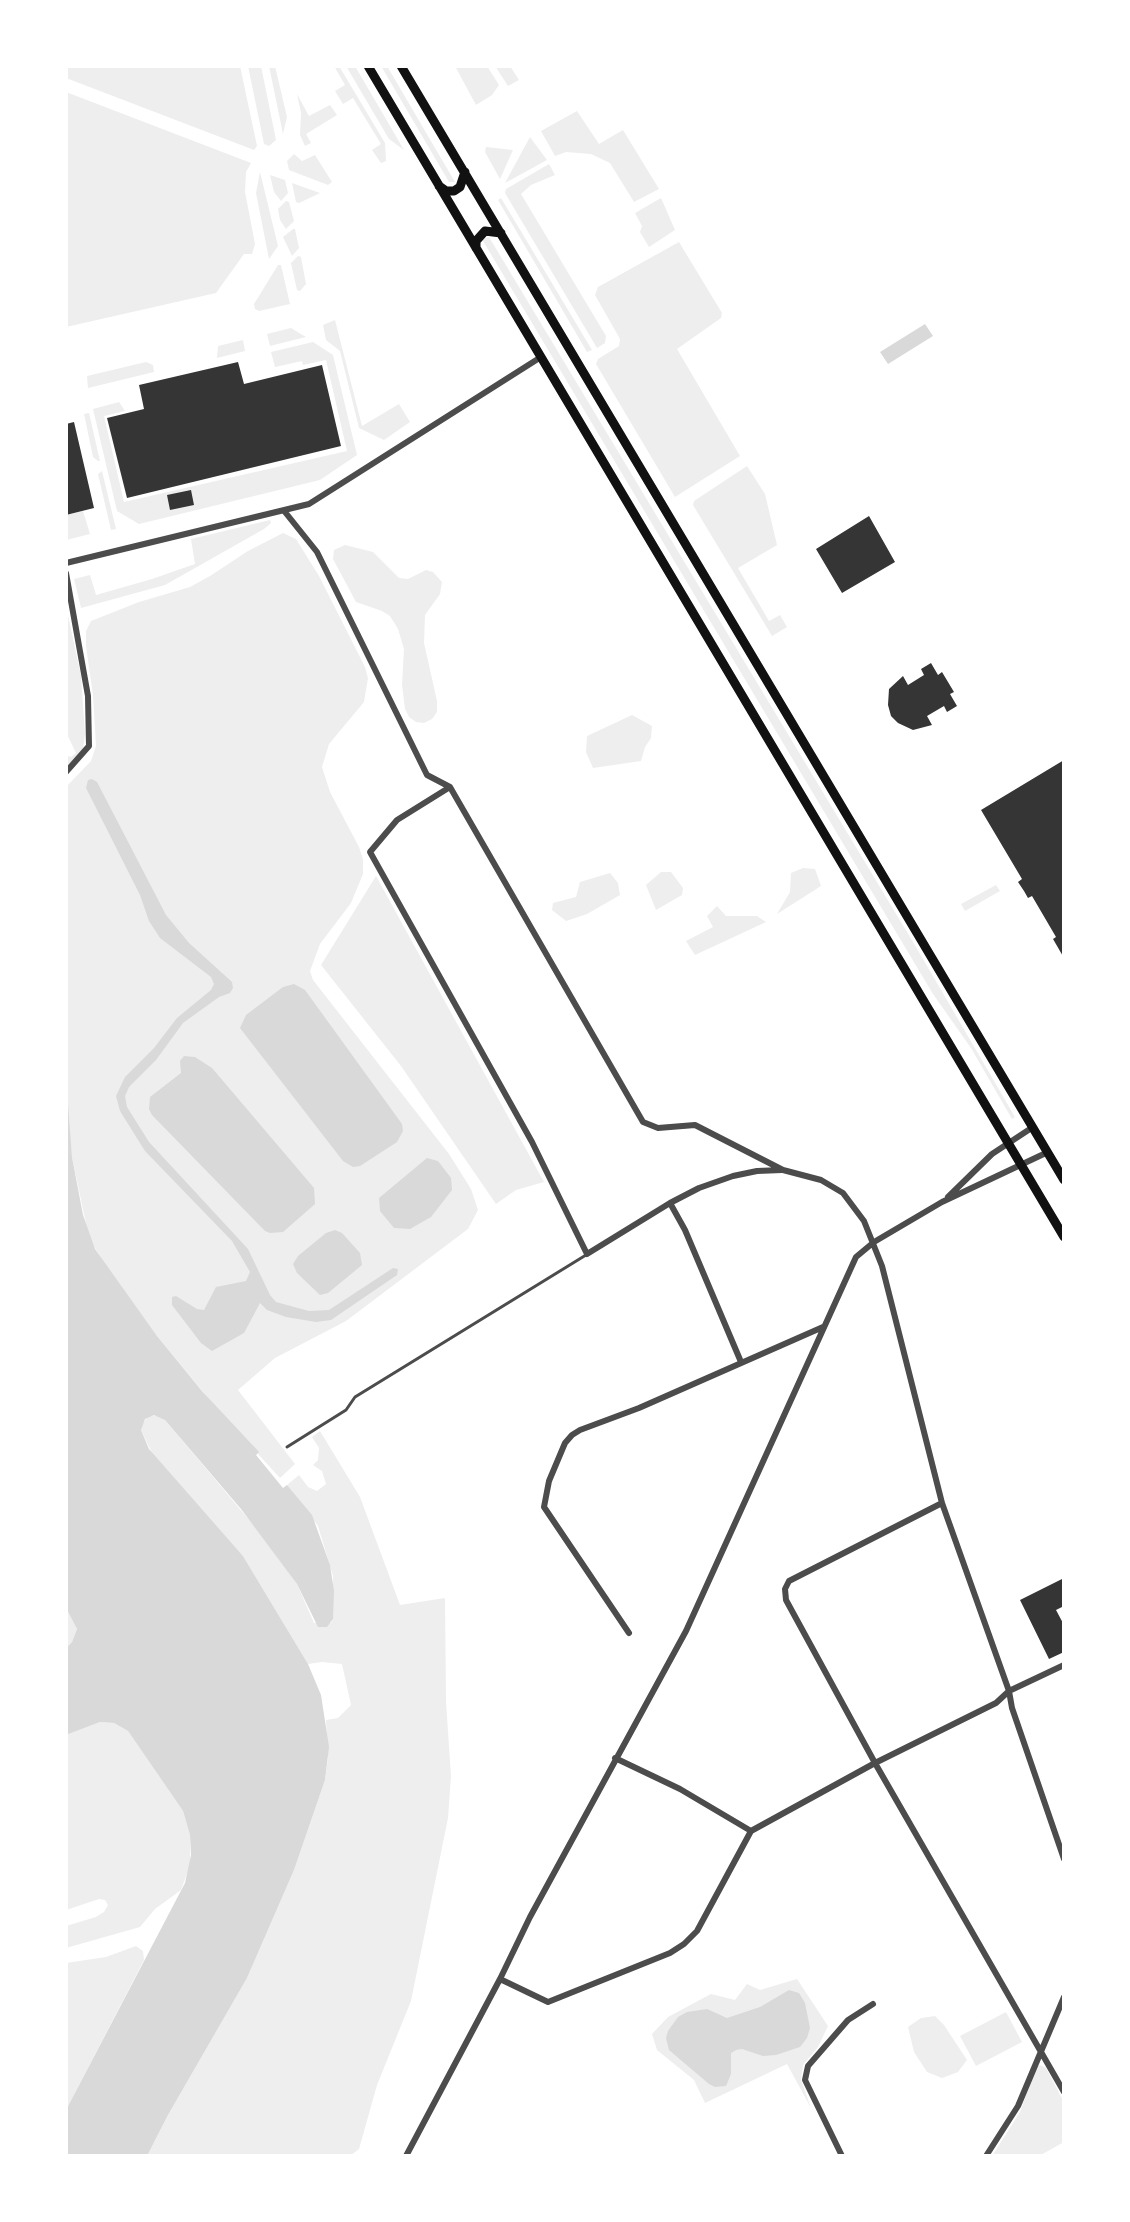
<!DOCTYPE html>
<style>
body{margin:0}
#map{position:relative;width:1130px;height:2222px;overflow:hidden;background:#fff;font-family:Lato,sans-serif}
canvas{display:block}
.frame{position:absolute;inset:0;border:68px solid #fff;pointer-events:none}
</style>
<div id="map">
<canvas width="1130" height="2222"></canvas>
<div class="frame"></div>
</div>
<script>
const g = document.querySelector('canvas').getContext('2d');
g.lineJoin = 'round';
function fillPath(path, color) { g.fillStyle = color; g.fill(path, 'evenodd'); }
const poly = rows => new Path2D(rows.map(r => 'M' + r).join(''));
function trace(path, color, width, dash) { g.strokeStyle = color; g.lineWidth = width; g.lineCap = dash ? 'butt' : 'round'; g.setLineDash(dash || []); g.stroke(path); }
fillPath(poly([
 [66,66,240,66,257,146,254,150,66,78],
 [248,66,261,66,276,140,269,146,264,144],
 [269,66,275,66,287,117,283,134],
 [334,66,339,66,385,143,386,161,381,163,372,150,381,144,353,98,343,104,335,91,345,85],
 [346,66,355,66,404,150,389,139],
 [381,66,387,66,455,182,449,182],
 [455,66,487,66,499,85,492,95,476,105],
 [495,66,510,66,519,80,508,86],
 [66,92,251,163,246,172,245,192,255,244,252,254,244,254,216,293,66,327],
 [297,94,309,116,330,105,337,115,306,134,311,143,305,146,300,135,301,113],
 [577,111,599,144,623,130,659,189,634,202,610,163,591,154,566,152,555,156,541,131],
 [530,137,547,160,505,183],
 [486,147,513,150,500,179,485,152],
 [294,154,302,161,315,155,332,182,328,185,289,170,287,161],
 [549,164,555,175,531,185,521,194,606,336,605,343,597,348,505,193,506,189],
 [260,172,278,246,269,259,256,193],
 [270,175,285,180,288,193,281,201,274,192],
 [292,183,320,193,299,203,296,202],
 [501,198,592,350,587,352,498,200],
 [661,198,675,230,649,247,640,232,642,226,635,213],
 [286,201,289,202,294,221,286,229,280,220,278,209],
 [293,229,295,229,299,248,292,256,283,237],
 [489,237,916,947,1015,1117,1012,1119,971,1048,933,994,483,241,483,239],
 [679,242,722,313,721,318,677,349,740,456,675,497,596,364,598,359,619,346,620,339,595,295,598,287],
 [298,256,301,257,306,284,300,291,297,290,291,263],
 [278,265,281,265,290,304,259,311,255,309,254,304],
 [335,320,362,426,399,404,410,422,384,440,359,428,340,351,326,340,323,325],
 [291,328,306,337,270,346,267,334],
 [243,340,245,351,217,358,218,346],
 [313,342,333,355,357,455,320,480,139,524,117,511,93,409,119,402,125,411,104,416,124,502,347,451,326,360,303,365,302,361,275,367,271,352],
 [146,362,153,365,154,372,88,388,87,376],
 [89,413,100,461,98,461,93,457,84,414],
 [747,466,765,494,777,545,738,568,769,621,780,615,787,627,772,636,693,505,694,501],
 [102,471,116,529,111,530,98,474],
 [83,511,90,534,66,540,66,515],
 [270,520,271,523,264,529,165,585,81,608,74,579,90,575,96,595,152,579,195,564,191,539],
 [283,533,296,539,319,576,365,667,368,678,364,702,329,744,322,767,330,792,359,847,363,859,363,874,351,903,320,944,310,971,313,980,449,1154,471,1189,478,1210,468,1229,346,1321,275,1358,238,1390,295,1464,280,1478,224,1417,157,1336,104,1263,89,1238,72,1157,66,1100,66,787,91,761,96,746,93,695,86,646,86,631,91,621,139,602,190,587,210,576,248,551],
 [345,545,373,552,399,578,408,579,426,570,433,572,442,582,440,594,425,615,424,643,437,701,437,712,432,719,424,723,416,722,409,717,405,709,402,685,404,649,398,629,390,616,382,611,356,602,333,559,334,550],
 [66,606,81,676,85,734,83,749,66,767,66,755,71,757,76,753,66,732],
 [632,715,652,726,651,738,645,747,641,761,593,768,586,752,587,736],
 [803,868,815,869,821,886,777,914,790,892,791,873],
 [661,872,671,872,683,888,682,895,656,910,646,885],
 [610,873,618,883,620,895,587,914,566,921,552,910,553,903,576,897,580,882],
 [376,876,544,1182,516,1190,496,1204,401,1066,321,965],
 [996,885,1000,891,965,911,961,904],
 [717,906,726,916,757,916,766,922,695,955,686,941,713,927,707,916],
 [149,1415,160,1416,165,1420,266,1540,297,1584,314,1623,331,1623,333,1619,333,1576,318,1526,287,1485,299,1475,308,1487,317,1491,326,1484,322,1471,313,1465,318,1460,319,1448,312,1437,320,1431,360,1497,400,1605,445,1598,446,1702,451,1776,448,1818,411,2001,377,2085,359,2149,350,2156,147,2156,168,2115,247,1978,294,1870,325,1780,328,1758,326,1720,338,1718,351,1705,342,1664,322,1662,308,1664,243,1556,153,1455,141,1430,142,1424],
 [66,1608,77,1629,72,1642,66,1648],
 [100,1722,114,1723,128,1731,183,1811,190,1835,190,1865,181,1890,155,1909,140,1927,66,1948,66,1926,96,1917,104,1912,108,1905,105,1900,99,1899,66,1910,66,1735],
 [136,1946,143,1951,144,1960,66,2110,66,1963,106,1957],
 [797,1979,828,2026,818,2047,803,2065,801,2080,811,2108,787,2064,705,2103,694,2080,657,2050,652,2034,668,2017,711,1994,735,2000,747,1984,760,1990],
 [1006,2012,1022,2042,976,2066,960,2036],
 [935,2016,944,2025,967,2060,958,2072,942,2078,927,2072,914,2052,908,2027,921,2018],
 [1040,2065,1046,2068,1064,2102,1064,2142,1039,2156,992,2156,1020,2112,1036,2068]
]), '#eee');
fillPath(poly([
 [925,324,933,336,888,364,880,352],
 [92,779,97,782,166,915,189,943,232,982,233,988,230,993,219,997,183,1023,156,1060,129,1087,125,1096,127,1107,149,1142,248,1249,270,1295,276,1302,309,1311,329,1310,393,1268,398,1269,397,1275,331,1320,316,1322,286,1317,267,1310,260,1303,244,1333,212,1351,201,1343,172,1305,172,1297,176,1296,197,1309,204,1310,216,1287,246,1281,250,1272,232,1241,145,1151,120,1111,116,1096,125,1077,154,1048,177,1018,211,990,214,984,211,977,160,938,149,921,140,895,86,788,88,780],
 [294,984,305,990,402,1124,403,1131,397,1142,360,1166,353,1167,343,1161,240,1028,246,1015,283,987],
 [184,1056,195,1057,212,1068,314,1188,315,1204,283,1232,270,1233,265,1231,152,1115,149,1109,150,1097,181,1073,180,1061],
 [66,1078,72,1157,83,1215,95,1249,157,1336,202,1391,259,1452,256,1455,283,1488,287,1485,312,1515,330,1565,334,1591,333,1619,327,1627,318,1627,297,1584,241,1509,165,1420,154,1415,145,1419,141,1430,149,1449,243,1556,308,1664,321,1695,329,1747,325,1780,294,1870,247,1978,168,2115,147,2156,66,2156,66,2110,185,1883,191,1855,190,1835,183,1811,128,1731,114,1723,100,1722,66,1735,66,1648,72,1642,77,1629,66,1608],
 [427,1158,438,1161,451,1178,452,1190,431,1217,410,1229,394,1228,380,1211,379,1198],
 [335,1230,342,1233,360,1253,362,1265,328,1293,320,1295,297,1273,293,1264,298,1256,326,1233],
 [789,1990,799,1993,805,2003,810,2028,807,2038,800,2047,776,2055,763,2056,742,2049,736,2050,731,2053,731,2074,726,2086,715,2087,709,2084,669,2050,666,2038,668,2031,678,2017,687,2012,707,2009,727,2018,760,2007]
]), '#d9d9d9');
fillPath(poly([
 [238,362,244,384,322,365,341,446,127,498,107,418,144,409,139,385],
 [74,422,94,508,66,515,66,424],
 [191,490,194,505,170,510,167,495],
 [869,516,895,562,842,593,816,549],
 [931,663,938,675,942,672,954,692,950,694,957,706,947,712,944,706,927,716,932,725,913,730,898,723,891,716,888,705,889,689,903,676,908,685,924,675,921,669],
 [1064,760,1064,958,1053,939,1056,937,1032,896,1028,898,1024,891,1018,882,1022,879,981,810],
 [1064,1578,1064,1606,1056,1610,1064,1625,1064,1652,1049,1659,1020,1600]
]), '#353535');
trace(poly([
 [287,1447,346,1410,355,1397,586,1255]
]), '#4c4c4c', 3);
trace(poly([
 [285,512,317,552,427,775,450,787,643,1122,658,1128,695,1125,783,1170,821,1180,843,1193,864,1221,882,1266,942,1503,1009,1691,1012,1708,1064,1859],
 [66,563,309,504,541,357],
 [66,573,88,696,89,746,66,772],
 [450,787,397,820,370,852,532,1142,587,1254,670,1203,699,1188,733,1176,757,1171,782,1170],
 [948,1197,992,1154,1033,1127],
 [670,1203,685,1230,741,1362],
 [942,1503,789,1581,785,1589,786,1600,875,1763,1064,2092],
 [629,1633,544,1507,549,1481,565,1443,572,1435,580,1430,639,1408,823,1327],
 [615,1758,680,1789,751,1831],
 [500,1979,548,2002,670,1953,684,1944,697,1931,751,1831,875,1763,996,1703,1009,1691,1064,1665],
 [406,2156,500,1979,530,1917,686,1631,856,1257,874,1242,942,1202,1048,1152],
 [842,2156,805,2080,808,2066,848,2020,873,2004],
 [986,2156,1018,2106,1064,1997]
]), '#4c4c4c', 6);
trace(poly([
 [368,66,1064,1237],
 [401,66,1064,1180],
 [439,186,446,191,454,191,460,187,465,172],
 [476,248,476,241,485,231,501,233]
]), '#111', 9);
</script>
